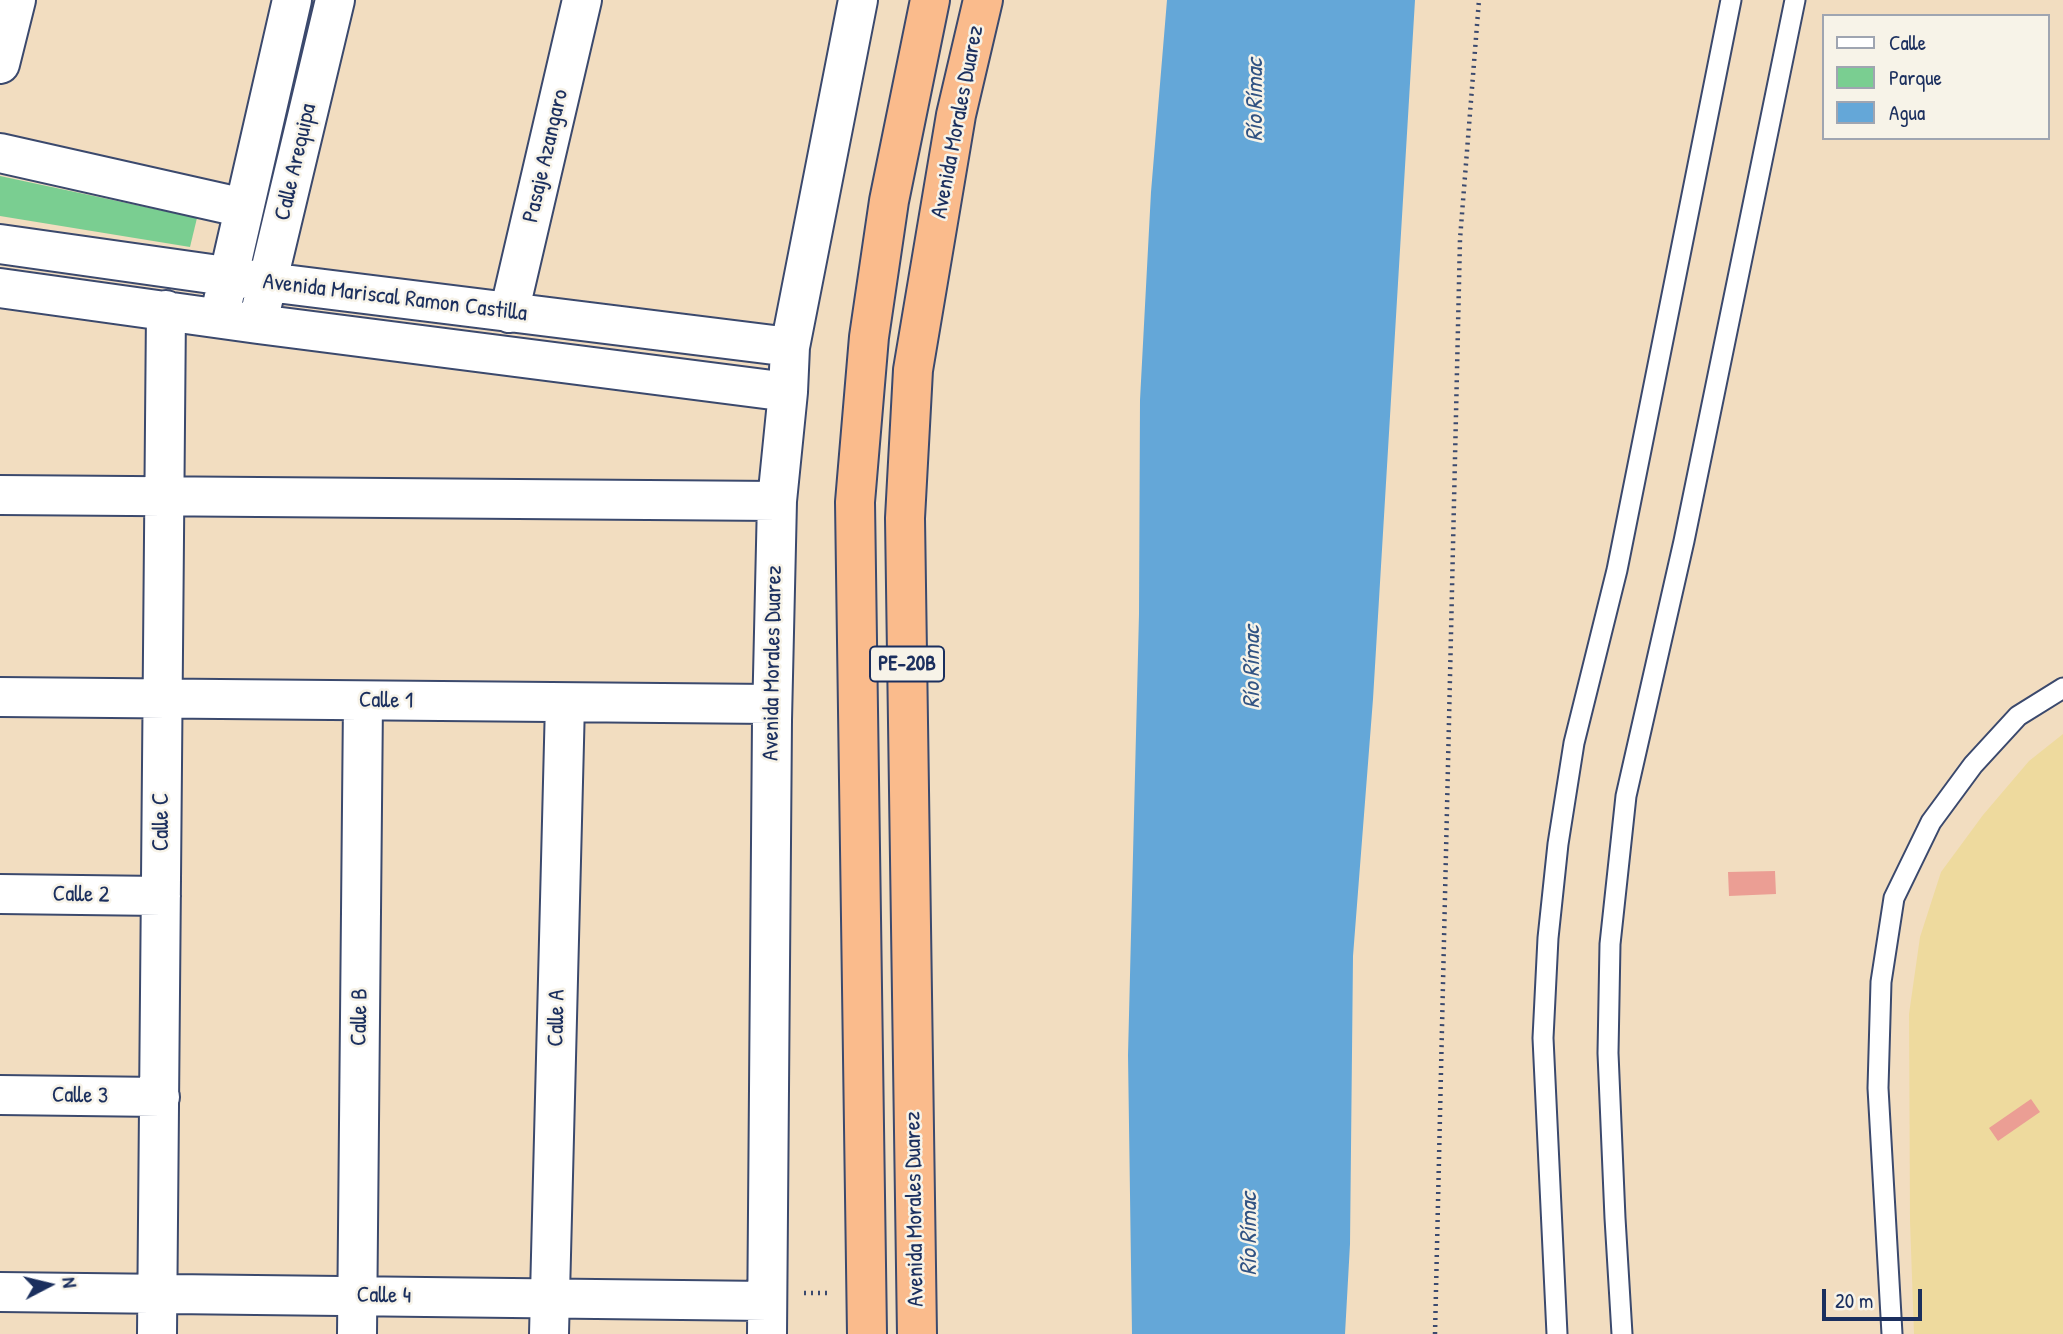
<!DOCTYPE html>
<meta charset="utf-8">
<style>
body{margin:0}
#map{position:relative;width:2063px;height:1334px;overflow:hidden;background:#f2ddc0;font-family:"Patrick Hand",sans-serif}
canvas{display:block}
.legend{position:absolute;left:1822px;top:14px;width:228px;height:126px;box-sizing:border-box;background:#f7f3e8;border:2px solid #9fa5b1;margin:0;padding:9px 12px;list-style:none;font-size:21px;color:#1b2f5e}
.legend li{display:flex;align-items:center;gap:14px;height:35px}
.legend b{width:35px;border:2px solid #9fa5b1}
.north{position:absolute;left:14px;top:1250px;width:70px;height:70px;-webkit-text-stroke:5px #f7f3e8;paint-order:stroke;rotate:83deg;font-size:19px;font-weight:700;line-height:28px;text-align:center;color:#1b2f5e}
.north::after{content:'';display:block;margin:auto;width:24px;height:32px;background:#1b2f5e;clip-path:polygon(50% 0,100% 100%,50% 72%,0 100%)}
.scale{position:absolute;left:1822px;top:1289px;width:100px;height:32px;box-sizing:border-box;border:4px solid #1b2f5e;border-top:0;padding-left:9px;font-size:21px;line-height:24px;white-space:nowrap;color:#1b2f5e;-webkit-text-stroke:5px #f7f3e8;paint-order:stroke}
</style>
<div id="map">
<canvas width="2063" height="1334"></canvas>
<ul class="legend">
<li><b style="height:9px;background:#fff"></b>Calle</li>
<li><b style="height:19px;background:#7ace91"></b>Parque</li>
<li><b style="height:19px;background:#64a7d8"></b>Agua</li>
</ul>
<div class="north">N</div>
<div class="scale">20 m</div>
</div>
<script>
const g = document.querySelector('canvas').getContext('2d');
g.lineJoin = 'round';
function fillPath(path, color) { g.fillStyle = color; g.fill(path, 'evenodd'); }
const poly = rows => new Path2D(rows.map(r => 'M' + r).join(''));
function trace(path, color, width, dash) { g.strokeStyle = color; g.lineWidth = width; g.lineCap = dash ? 'butt' : 'round'; g.setLineDash(dash || []); g.stroke(path); }
function write(font, color, halo, rows, align = 'center') {
  g.font = font + ' "Patrick Hand",sans-serif'; g.lineWidth = 5; g.setLineDash([]); g.textBaseline = 'middle'; g.strokeStyle = halo; g.fillStyle = color; for (const [text, x, y, turn = 0] of rows) {
    g.save(); g.translate(x, y); g.rotate((+turn || 0) * Math.PI / 180); g.textAlign = isNaN(turn) ? turn : align; if (halo) g.strokeText(text, 0, 0); g.fillText(text, 0, 0); g.restore();
  }
}
fillPath(poly([
 [0,176,197,218,190,247,0,216]
]), '#7ace91');
fillPath(poly([
 [2063,734,2063,1334,1914,1334,1910,1221,1909,1014,1920,937,1941,872,1983,815,2029,761]
]), '#eeda9e');
fillPath(poly([
 [1167,0,1415,0,1373,699,1353,956,1350,1244,1345,1334,1132,1334,1128,1055,1139,614,1140,400,1151,192]
]), '#64a7d8');
fillPath(poly([
 [1775,871,1776,894,1729,896,1728,872],
 [2031,1099,2040,1112,1998,1141,1989,1128]
]), '#eb9e94');
const lane = poly([
 [1557,1334,1543,1038,1548,938,1558,844,1574,743,1617,570,1731,0],
 [1622,1334,1615,1218,1608,1053,1610,944,1626,796,1684,541,1795,0],
 [1892,1334,1878,1088,1881,982,1894,898,1931,822,1973,765,2018,716,2063,688]
]);
const street = poly([
 [0,64,16,0],
 [0,153,244,208],
 [0,244,268,282,790,347],
 [0,288,258,324,788,392],
 [223,301,292,0],
 [262,305,335,0],
 [509,313,582,0],
 [0,495,777,501],
 [0,697,772,704],
 [0,894,161,896],
 [0,1095,160,1097],
 [0,1292,767,1301],
 [157,1334,166,310],
 [357,1334,363,701],
 [549,1334,565,703],
 [767,1334,772,720,777,501,788,392,790,347,858,0]
]);
const highway = poly([
 [867,1334,855,502,869,337,889,201,930,0],
 [917,1334,905,518,913,370,956,115,983,0]
]);
trace(lane, '#3b496d', 23);
trace(street, '#3b496d', 42);
trace(highway, '#3b496d', 42);
trace(poly([
 [804,1293,830,1293],
 [1435,1334,1460,239,1479,0]
]), '#3b496d', 4.5, [2, 5]);
trace(lane, '#fff', 19);
trace(street, '#fff', 38);
trace(highway, '#fabb8c', 38);
for (const [x, y, w] of [
 [907,664,74]
]) { const box = new Path2D(); box.roundRect(x - w / 2, y - 17.5, w, 35, 5); g.fillStyle = '#f7f3e8'; g.fill(box); trace(box, '#1b2f5e', 2); }
write('bold 21px', '#1b2f5e', null, [
 ["PE-20B",907,664]
]);
write('23px', '#1b2f5e', '#f7f3e8', [
 ["Avenida Morales Duarez",958,122,-79],
 ["Pasaje Azangaro",546,156,-77],
 ["Calle Arequipa",296,162,-77],
 ["Avenida Mariscal Ramon Castilla",395,298,7],
 ["Avenida Morales Duarez",773,663,-89],
 ["Calle 1",386,701,1],
 ["Calle C",162,822,-90],
 ["Calle 2",81,895,1],
 ["Calle B",360,1017,-89],
 ["Calle A",557,1018,-89],
 ["Calle 3",80,1096,1],
 ["Avenida Morales Duarez",915,1209,-91],
 ["Calle 4",384,1296,1]
]);
write('italic 24px', '#315383', '#f7f3e8', [
 ["Río Rímac",1256,100,-90],
 ["Río Rímac",1253,667,-90],
 ["Río Rímac",1250,1234,-90]
]);
</script>
